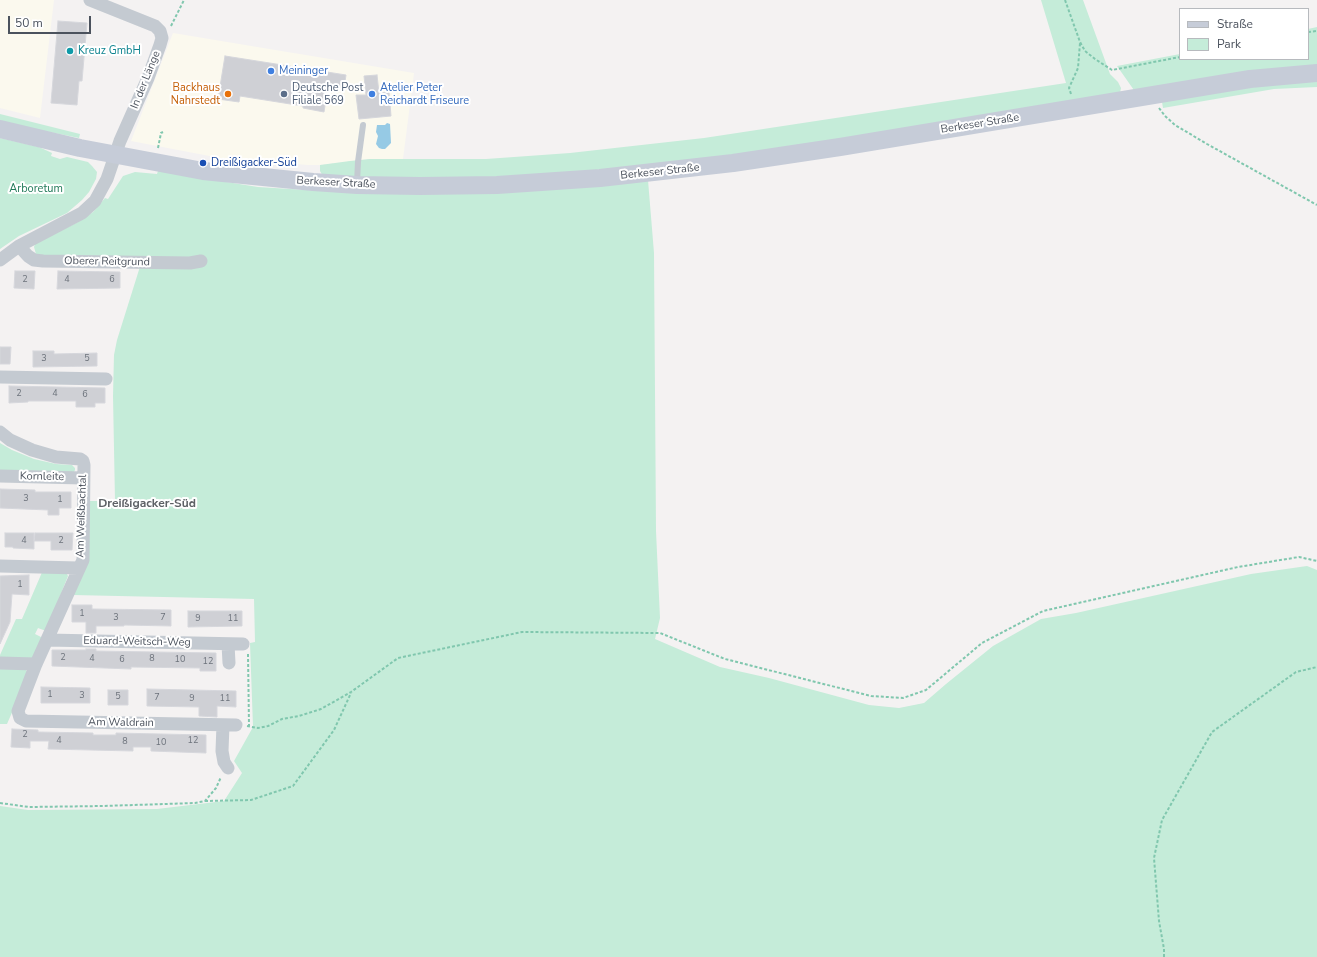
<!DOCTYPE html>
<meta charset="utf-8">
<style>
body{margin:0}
#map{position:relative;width:1317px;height:957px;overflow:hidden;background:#f4f2f2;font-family:"Nunito Sans",sans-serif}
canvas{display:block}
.legend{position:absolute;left:1179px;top:8px;width:130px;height:52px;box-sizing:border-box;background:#fff;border:1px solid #b7babe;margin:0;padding:5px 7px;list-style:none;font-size:12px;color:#4b525d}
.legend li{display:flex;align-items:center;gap:8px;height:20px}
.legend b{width:20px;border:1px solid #b7babe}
.scale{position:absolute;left:8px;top:16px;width:83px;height:18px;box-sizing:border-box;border:2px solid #4b525d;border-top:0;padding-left:5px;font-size:12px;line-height:14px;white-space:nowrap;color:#4b525d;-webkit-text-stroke:3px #fff;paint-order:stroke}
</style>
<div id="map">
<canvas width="1317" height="957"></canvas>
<ul class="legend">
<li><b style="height:5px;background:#c6ccd8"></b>Straße</li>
<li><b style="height:11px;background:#c5ecd9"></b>Park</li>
</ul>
<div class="scale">50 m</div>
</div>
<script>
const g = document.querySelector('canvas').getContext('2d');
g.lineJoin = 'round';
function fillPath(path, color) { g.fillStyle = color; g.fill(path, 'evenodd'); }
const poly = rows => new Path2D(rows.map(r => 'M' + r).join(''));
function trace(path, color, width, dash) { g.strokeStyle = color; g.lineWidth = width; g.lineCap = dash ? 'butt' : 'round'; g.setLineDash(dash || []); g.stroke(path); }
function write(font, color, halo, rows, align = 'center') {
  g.font = font + ' "Nunito Sans",sans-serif'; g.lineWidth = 4; g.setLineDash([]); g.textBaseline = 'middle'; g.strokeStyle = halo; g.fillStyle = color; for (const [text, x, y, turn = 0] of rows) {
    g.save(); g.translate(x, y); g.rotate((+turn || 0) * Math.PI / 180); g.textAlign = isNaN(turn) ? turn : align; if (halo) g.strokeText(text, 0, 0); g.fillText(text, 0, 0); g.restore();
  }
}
fillPath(poly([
 [0,0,54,0,40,118,0,108],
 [173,33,414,73,403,159,370,159,320,165,308,165,220,158,131,141]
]), '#fbf9ee');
fillPath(poly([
 [1041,0,1083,0,1110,74,1118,82,1121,88,1120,93,736,157,499,179,324,178,320,171,320,165,350,161,370,159,486,159,570,153,704,138,1066,83],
 [1317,27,1317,65,1136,93,1117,66,1180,54,1180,59,1308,59,1308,29],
 [1317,81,1317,87,1274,89,1163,108,1162,102,1261,84],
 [0,114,80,134,79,138,0,122],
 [0,138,39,147,52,153,51,156,60,159,67,157,88,162,92,166,97,172,96,179,89,192,82,200,67,213,19,236,0,249],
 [158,171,258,187,323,191,648,180,654,253,656,531,660,618,655,639,720,667,769,678,869,705,899,708,924,703,946,684,993,646,1041,619,1076,613,1251,574,1307,566,1317,570,1317,957,0,957,0,806,28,810,157,809,224,801,242,773,234,761,253,727,250,643,255,642,254,599,73,595,88,501,115,501,113,396,114,355,117,340,143,257,47,257,36,254,34,247,35,244,78,222,93,212,105,198,108,199,123,176,135,172,157,174],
 [0,443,12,450,34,459,56,464,72,465,75,468,75,470,74,472,0,471],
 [43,570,67,574,68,576,46,631,38,628,35,634,43,638,35,658,0,659,0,655,16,619,22,619],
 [0,667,26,670,27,672,27,678,7,724,0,724]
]), '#c5ecd9');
fillPath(poly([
 [387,123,390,124,391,143,385,149,382,149,379,148,376,144,378,136,376,132,377,125,385,125]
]), '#96cae5');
const building = poly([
 [58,21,87,23,82,81,79,81,77,105,51,103,58,21],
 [225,56,346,75,344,88,328,86,324,112,303,108,303,106,240,96,239,102,218,99,225,56],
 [377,75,379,93,389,92,391,116,359,119,356,95,366,95,364,76,377,75],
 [15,271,35,271,34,289,14,288,15,271],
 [58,271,120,272,120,288,57,289,58,271],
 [0,347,11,347,10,364,0,364,0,347],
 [33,351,54,351,54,354,97,353,97,366,33,367,33,351],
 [9,386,105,388,105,403,95,403,95,407,76,407,76,401,28,401,28,402,9,403,9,386],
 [0,489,35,490,35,492,71,492,71,508,59,508,59,515,48,515,48,510,0,508,0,489],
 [5,533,34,533,34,549,13,548,13,547,5,547,5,533],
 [35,533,73,533,72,550,51,550,51,541,34,541,35,533],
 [29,575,29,595,12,594,10,622,0,644,0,576,29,575],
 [72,605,92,605,92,609,171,610,171,626,124,625,124,626,96,626,96,633,86,633,86,622,72,622,72,605],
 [188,611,242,611,242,626,188,627,188,611],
 [86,649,96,649,96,651,216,653,216,671,200,671,200,668,131,667,131,669,52,666,52,650,86,650,86,649],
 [41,687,90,688,90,703,41,703,41,687],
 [147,689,236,691,236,707,217,706,217,717,199,716,199,707,147,706,147,689],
 [108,690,128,690,128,705,108,705,108,690],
 [12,729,38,730,38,732,93,733,93,735,116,735,116,733,206,735,206,753,151,751,151,747,133,747,133,751,48,749,49,741,30,741,30,748,11,747,12,729]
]);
fillPath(building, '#cfd0d5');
trace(building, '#d6d7dc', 1);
trace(poly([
 [1065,0,1080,42,1085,51,1095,59,1112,70,1180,57],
 [171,26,184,0],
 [1308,32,1317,31],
 [1071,94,1069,88,1078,68,1080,43],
 [1159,108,1165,116,1175,125,1207,144,1317,205],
 [158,148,161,133,163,132],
 [248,654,249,726],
 [247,726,258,728,268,726,282,719,299,716,321,709,351,692,398,658,522,632,660,633,725,659,871,696,903,698,926,690,982,643,1043,611,1238,567,1299,557,1317,561],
 [205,801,251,800,293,786,334,730,351,693],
 [0,803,29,807,103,806,195,803,205,801,216,788,221,777],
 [1164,957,1164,949,1159,921,1154,858,1162,820,1212,732,1296,672,1317,667]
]), '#80c7ae', 2, [3, 2]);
trace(poly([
 [357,183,358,162,363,125]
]), '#c4cad1', 6);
trace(poly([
 [19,246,28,256,34,260,43,261,190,263,201,261],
 [0,260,19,246,82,213,95,201,107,179,120,141,148,78,160,45,162,38,160,31,155,26,90,0],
 [0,377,106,379],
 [0,432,10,440,32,450,56,457,80,459,83,461,84,465,83,560,36,664,18,711,20,718,26,721,236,725],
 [0,476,83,478],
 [0,566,78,568],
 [47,640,243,644],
 [228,644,229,663],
 [0,663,36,664],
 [223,725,222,751,224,762,228,768]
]), '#c4cad1', 13);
trace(poly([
 [0,129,80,148,203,171,313,182,357,185,420,186,497,185,600,178,733,163,840,147,1250,79,1317,73]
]), '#c6ccd8', 18);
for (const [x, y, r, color] of [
 [70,51,4,"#0f9aa8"],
 [271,71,4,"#3f7fe0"],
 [228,94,4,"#e8710a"],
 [284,94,4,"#5c6f8a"],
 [372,94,4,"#3f7fe0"],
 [203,163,4,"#1a4fb4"]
]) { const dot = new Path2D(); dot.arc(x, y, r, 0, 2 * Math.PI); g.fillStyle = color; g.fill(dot); trace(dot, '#fff', 1.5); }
write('9px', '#6c727b', null, [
 ["2",25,280],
 ["4",67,280],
 ["6",112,280],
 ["3",44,359],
 ["5",87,359],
 ["2",19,394],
 ["4",55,394],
 ["6",85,395],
 ["3",26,499],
 ["1",60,500],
 ["4",24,541],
 ["2",61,541],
 ["1",20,585],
 ["1",82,614],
 ["3",116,618],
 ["7",163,618],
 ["9",198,619],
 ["11",233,619],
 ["2",63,658],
 ["4",92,659],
 ["8",152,659],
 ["6",122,660],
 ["10",180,660],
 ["12",208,662],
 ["1",50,695],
 ["3",82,696],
 ["5",118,697],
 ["7",157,698],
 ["9",192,699],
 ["11",225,699],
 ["2",25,735],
 ["4",59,741],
 ["12",193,741],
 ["8",125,742],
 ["10",161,743]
]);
write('11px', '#0d838f', '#fff', [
 ["Kreuz GmbH",78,51]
], 'left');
write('11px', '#366cbe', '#fff', [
 ["Meininger",279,71],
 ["Atelier Peter",380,88],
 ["Reichardt Friseure",380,101]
], 'left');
write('11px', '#4b525d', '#fff', [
 ["In der Länge",146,80,-68],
 ["Berkeser Straße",980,124,-9],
 ["Berkeser Straße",660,172,-6],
 ["Berkeser Straße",336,183,3],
 ["Oberer Reitgrund",107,262,1],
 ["Kornleite",42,477,1],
 ["Am Weißbachtal",82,516,-88],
 ["Eduard-Weitsch-Weg",137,642,1],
 ["Am Waldrain",121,723,1]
]);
write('11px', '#c56008', '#fff', [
 ["Backhaus",220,88],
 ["Nahrstedt",220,101]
], 'right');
write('11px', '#4e5e75', '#fff', [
 ["Deutsche Post",292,88],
 ["Filiale 569",292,101]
], 'left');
write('11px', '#164399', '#fff', [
 ["Dreißigacker-Süd",211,163]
], 'left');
write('11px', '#217a59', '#fff', [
 ["Arboretum",36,189]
]);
write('bold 12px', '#5e6166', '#fff', [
 ["Dreißigacker-Süd",147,504]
]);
</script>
